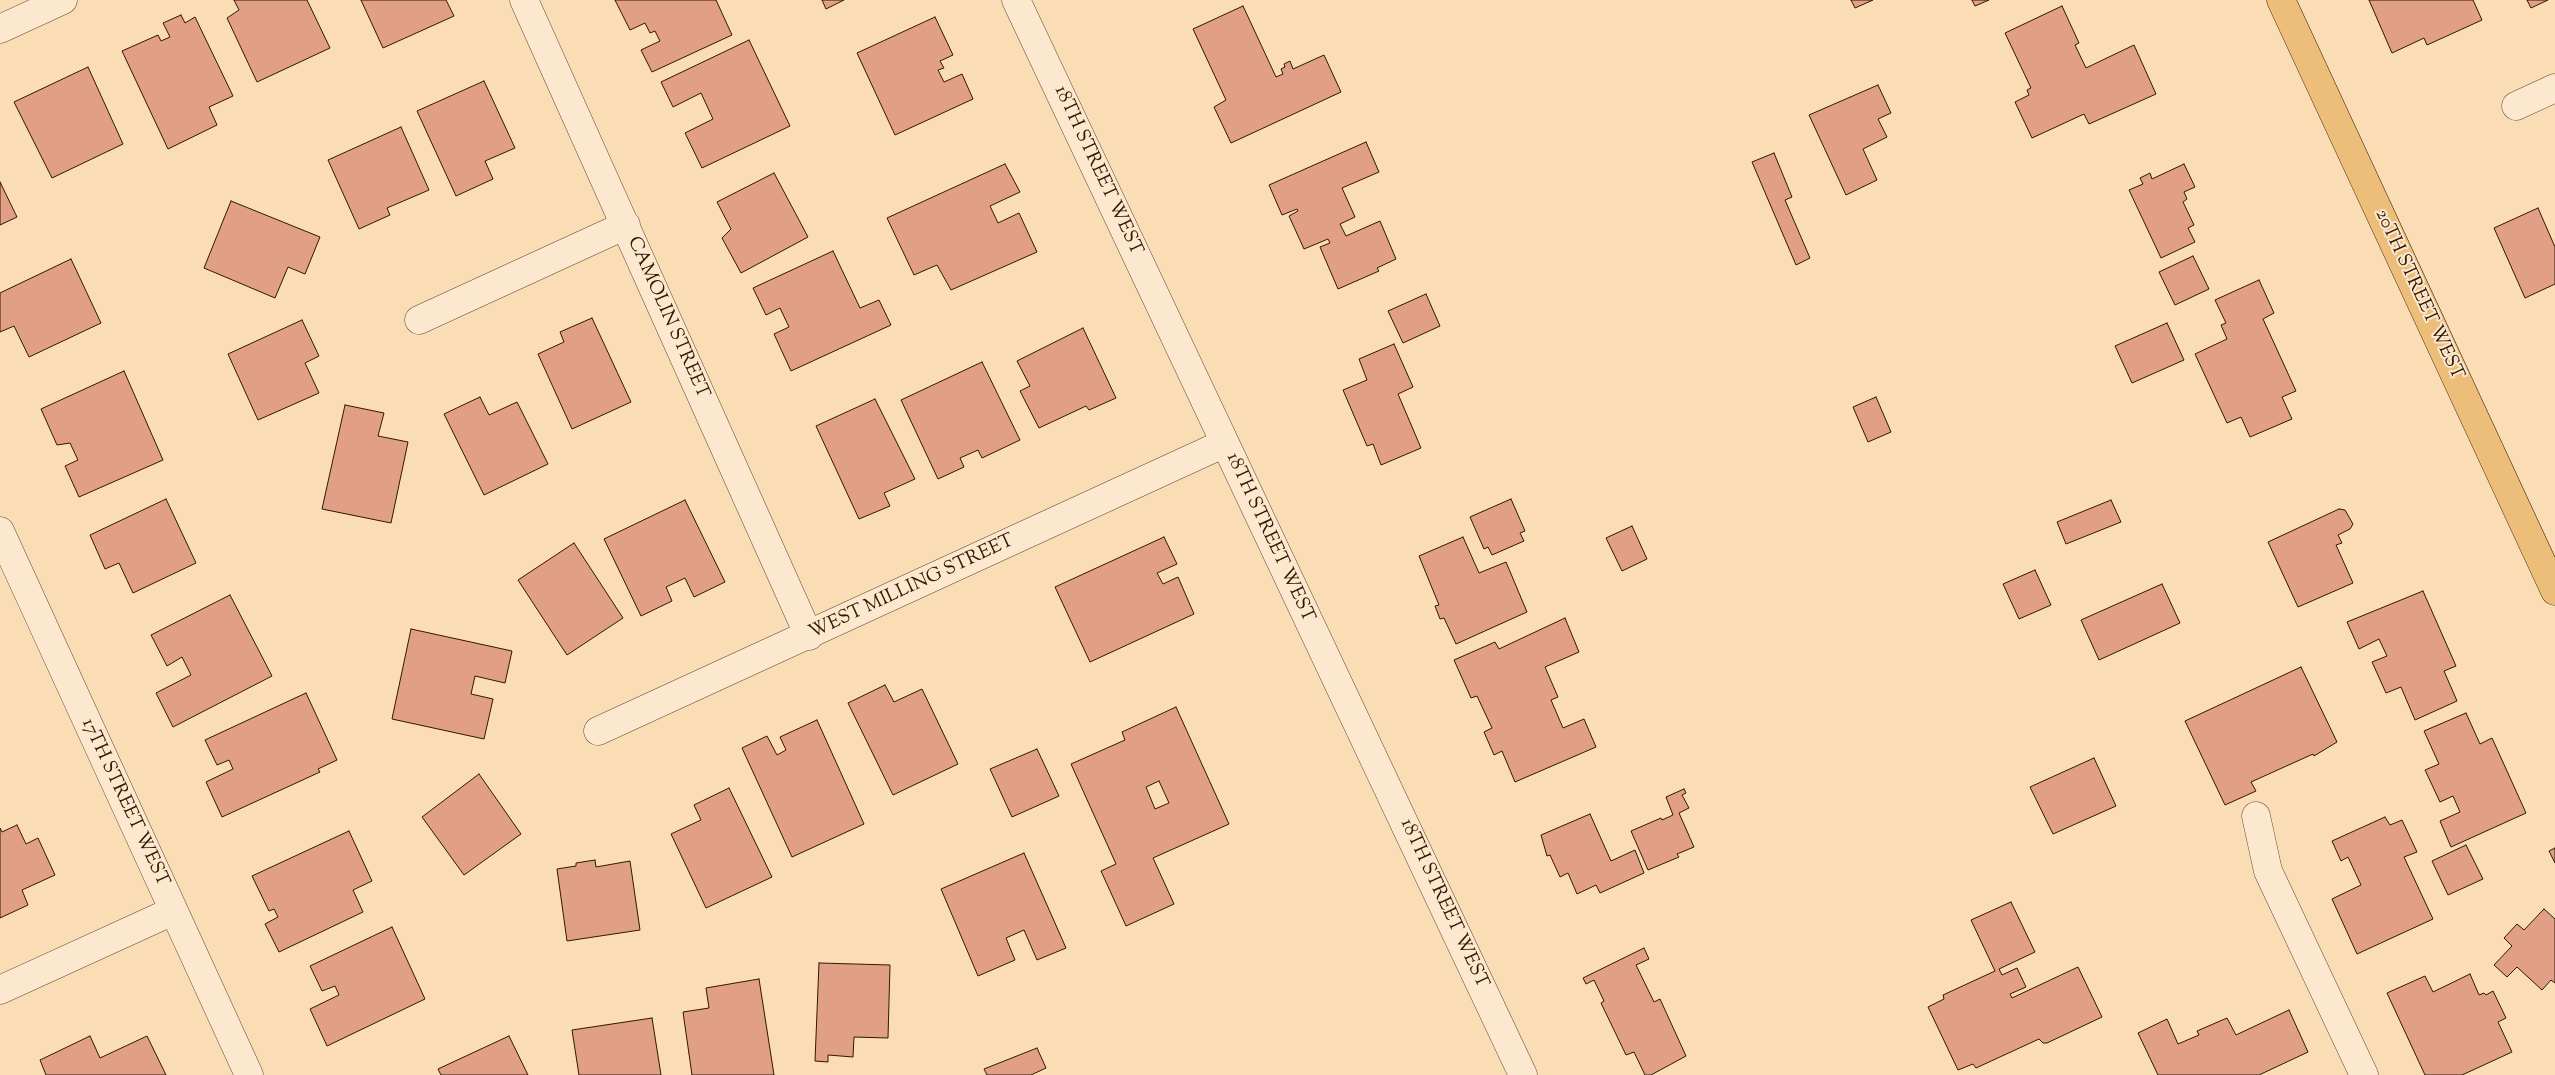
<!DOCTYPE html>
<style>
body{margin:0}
canvas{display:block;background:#fadcb5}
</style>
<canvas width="2555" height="1075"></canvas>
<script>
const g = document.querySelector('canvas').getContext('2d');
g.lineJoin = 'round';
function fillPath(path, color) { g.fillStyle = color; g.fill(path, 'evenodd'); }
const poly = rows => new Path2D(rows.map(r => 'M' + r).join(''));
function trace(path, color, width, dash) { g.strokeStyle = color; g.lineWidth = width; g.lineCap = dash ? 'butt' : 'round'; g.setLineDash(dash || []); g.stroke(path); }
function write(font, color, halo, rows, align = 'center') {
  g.font = font + ' "Sorts Mill Goudy",serif'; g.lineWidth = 4; g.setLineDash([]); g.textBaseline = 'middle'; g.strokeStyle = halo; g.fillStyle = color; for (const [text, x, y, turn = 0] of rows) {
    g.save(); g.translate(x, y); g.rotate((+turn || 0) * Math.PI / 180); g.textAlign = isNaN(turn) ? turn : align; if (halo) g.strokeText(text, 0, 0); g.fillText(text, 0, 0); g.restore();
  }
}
const building = poly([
 [234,0,307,0,330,48,257,82,227,18,239,10,234,0],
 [361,0,446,0,454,16,383,48,361,0],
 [615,0,716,0,732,35,652,72,641,50,660,41,655,31,650,33,645,23,630,30,615,0],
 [822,0,844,0,826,9,822,0],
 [1851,0,1873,0,1855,8,1851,0],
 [1972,0,1989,0,1975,6,1972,0],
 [2369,0,2473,0,2482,20,2427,45,2424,38,2392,53,2369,0],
 [2527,0,2548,0,2531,8,2527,0],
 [1243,6,1276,77,1283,74,1281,69,1285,67,1284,64,1290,61,1293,69,1324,55,1341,92,1231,143,1214,107,1226,100,1193,29,1243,6],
 [2062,6,2079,43,2075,45,2086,68,2134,45,2156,94,2089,124,2084,114,2032,138,2015,102,2029,95,2027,90,2031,88,2005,33,2062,6],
 [181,15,185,23,195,17,233,96,209,107,217,125,168,149,122,51,158,35,161,41,170,37,163,23,181,15],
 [935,17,953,55,940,61,944,68,938,70,944,82,962,74,973,99,895,135,857,53,935,17],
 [749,40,790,126,702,168,685,133,713,119,701,93,673,107,661,82,749,40],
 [88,67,123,144,52,178,14,102,88,67],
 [484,81,515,148,485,161,493,179,456,196,417,111,484,81],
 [1878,85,1891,113,1878,119,1887,137,1863,149,1877,180,1846,195,1809,115,1878,85],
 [401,127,429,190,387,208,390,215,359,229,328,160,401,127],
 [1366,142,1379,172,1342,188,1355,217,1340,224,1346,236,1380,221,1396,259,1377,268,1379,271,1338,289,1320,247,1330,243,1328,239,1304,249,1289,216,1298,211,1297,209,1282,215,1269,185,1366,142],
 [1774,153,1792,197,1785,200,1810,258,1796,265,1752,162,1774,153],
 [1005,164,1020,192,990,206,998,223,1019,213,1037,252,951,290,937,265,914,275,887,218,1005,164],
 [2184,164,2195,187,2184,192,2187,199,2183,202,2194,225,2188,228,2195,242,2161,258,2129,190,2143,184,2140,178,2150,173,2152,179,2184,164],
 [774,173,808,237,741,273,722,238,731,229,717,202,774,173],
 [0,182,17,217,0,225,0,182],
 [231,201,320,237,305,274,288,267,275,298,204,268,231,201],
 [2538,208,2555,247,2555,284,2525,298,2494,228,2538,208],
 [833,251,860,308,879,300,891,325,791,371,774,334,789,327,780,308,766,315,753,288,833,251],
 [2193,256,2209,289,2175,305,2159,272,2193,256],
 [71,259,101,323,29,357,14,326,0,332,0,293,71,259],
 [2259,280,2274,313,2263,319,2296,391,2282,397,2292,419,2250,437,2241,417,2227,423,2195,354,2227,339,2221,325,2226,323,2215,300,2259,280],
 [1426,294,1440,326,1403,343,1388,311,1426,294],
 [592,318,631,402,572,429,538,354,564,342,560,332,592,318],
 [302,320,319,356,305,363,319,393,258,420,228,354,302,320],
 [2167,323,2184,360,2132,383,2115,346,2167,323],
 [1083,328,1116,398,1089,410,1086,406,1039,428,1020,391,1030,386,1017,361,1083,328],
 [1394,344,1413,387,1398,394,1421,448,1381,465,1373,444,1367,446,1343,390,1367,380,1359,359,1394,344],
 [982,362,1020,440,982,458,978,450,960,458,964,467,938,479,901,400,982,362],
 [124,371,163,460,79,497,65,466,78,460,70,443,57,445,41,409,124,371],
 [480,397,489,415,517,402,548,464,484,495,444,414,480,397],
 [1876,397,1891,432,1868,442,1853,407,1876,397],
 [875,399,915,479,884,493,890,506,859,519,816,426,875,399],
 [345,405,384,413,378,436,408,442,391,523,322,509,345,405],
 [166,499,196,563,133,593,119,563,105,569,90,535,166,499],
 [1511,499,1525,531,1520,533,1524,541,1492,555,1488,547,1484,549,1470,517,1511,499],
 [685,500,725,582,694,597,685,578,666,587,672,601,641,616,604,539,685,500],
 [2111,500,2121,522,2066,544,2057,522,2111,500],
 [2339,509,2345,510,2353,524,2350,529,2338,535,2342,543,2336,545,2353,583,2298,607,2268,542,2339,509],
 [1632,526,1647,559,1622,571,1606,538,1632,526],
 [1164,537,1177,564,1157,573,1163,584,1178,577,1194,614,1090,662,1055,587,1164,537],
 [1463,537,1479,573,1506,562,1527,612,1456,644,1444,618,1440,619,1435,606,1439,605,1419,556,1463,537],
 [574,543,623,618,567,655,518,580,574,543],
 [2035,570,2051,605,2019,619,2003,584,2035,570],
 [2162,584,2180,623,2099,660,2081,620,2162,584],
 [2423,591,2456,666,2444,671,2457,701,2415,720,2401,687,2386,693,2372,662,2387,656,2379,639,2359,649,2347,622,2423,591],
 [230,595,272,676,173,727,156,693,191,675,182,657,167,666,151,635,230,595],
 [1565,618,1579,652,1545,667,1558,697,1551,700,1563,728,1584,719,1596,747,1515,782,1502,751,1494,755,1484,732,1492,728,1477,696,1471,698,1454,660,1495,642,1499,649,1565,618],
 [411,629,512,651,505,683,475,676,471,694,493,699,484,739,392,719,411,629],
 [2301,667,2337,742,2314,756,2313,754,2251,782,2256,791,2225,805,2185,721,2301,667],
 [885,685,894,702,922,689,958,764,893,795,848,703,885,685],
 [306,693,337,760,318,769,320,772,222,817,206,782,233,769,229,760,217,765,205,740,306,693],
 [1176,707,1229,824,1153,858,1174,904,1126,926,1101,871,1116,864,1071,764,1125,740,1122,732,1176,707],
 [1159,781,1169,803,1155,809,1146,787,1159,781],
 [2466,713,2480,744,2492,738,2526,813,2451,847,2440,821,2460,812,2453,796,2440,802,2425,770,2439,764,2424,731,2466,713],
 [817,720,864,824,792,857,742,748,767,736,777,755,786,750,780,737,817,720],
 [1037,749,1059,796,1012,817,990,769,1037,749],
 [2094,758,2116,806,2053,834,2030,787,2094,758],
 [479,774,521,834,464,875,422,817,479,774],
 [729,788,772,877,706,908,671,834,701,820,694,805,729,788],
 [1684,789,1686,793,1682,795,1689,808,1679,813,1694,847,1677,854,1679,857,1648,870,1631,831,1661,818,1662,820,1673,815,1666,797,1684,789],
 [1590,814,1611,861,1635,850,1644,873,1600,893,1596,885,1577,894,1568,873,1560,877,1550,855,1547,856,1541,835,1590,814],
 [2385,817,2390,825,2402,820,2417,852,2404,857,2433,919,2357,954,2332,899,2361,885,2348,857,2341,861,2332,841,2385,817],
 [17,825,26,844,38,838,55,875,22,890,28,905,0,918,0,828,2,832,17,825],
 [349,831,372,881,353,890,363,912,279,952,265,924,278,917,274,909,269,911,252,876,349,831],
 [2466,845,2483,879,2448,895,2432,861,2466,845],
 [2555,848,2555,863,2549,851,2555,848],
 [1024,853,1066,948,1037,960,1024,930,1006,938,1015,960,978,976,941,889,1024,853],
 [595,860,596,867,630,861,640,930,567,941,557,869,576,866,576,863,595,860],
 [2011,902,2035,952,1999,969,2002,975,2017,968,2026,987,2010,994,2012,998,2078,967,2102,1017,2047,1043,2043,1043,2039,1039,1976,1068,1973,1064,1958,1070,1928,1007,1944,999,1943,995,1995,971,1971,920,2011,902],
 [2544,909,2555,919,2555,983,2551,980,2542,990,2517,967,2507,977,2494,965,2512,946,2504,938,2517,924,2524,930,2544,909],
 [392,927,425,999,327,1046,310,1009,339,995,335,986,322,991,310,966,392,927],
 [1644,948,1649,959,1636,965,1654,1002,1660,999,1686,1056,1651,1075,1645,1075,1634,1052,1626,1055,1601,1003,1604,1001,1594,980,1586,984,1583,978,1644,948],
 [819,963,890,965,888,1038,854,1037,853,1057,828,1055,828,1062,815,1061,819,963],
 [2470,974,2479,995,2484,993,2486,995,2493,991,2506,1018,2498,1022,2512,1052,2462,1075,2425,1075,2387,993,2425,976,2433,992,2470,974],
 [759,979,774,1075,692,1075,683,1012,709,1008,706,988,759,979],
 [2289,1010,2308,1052,2259,1075,2158,1075,2138,1033,2167,1019,2178,1044,2199,1035,2197,1031,2227,1018,2236,1035,2289,1010],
 [652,1018,661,1075,579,1075,572,1030,652,1018],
 [90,1036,100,1058,147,1036,166,1075,46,1075,40,1060,90,1036],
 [509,1036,528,1075,441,1075,438,1069,509,1036],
 [1037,1048,1046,1068,1031,1075,987,1075,984,1069,1037,1048]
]);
fillPath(building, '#e19f86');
trace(building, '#301801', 1);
const minor = poly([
 [524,0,809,636],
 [1016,0,1523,1075],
 [0,29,63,0],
 [2516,106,2555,88],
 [419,320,626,225],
 [0,531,249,1075],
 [598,731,1225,443],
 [2256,816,2268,871,2364,1075],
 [0,990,173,911]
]);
const major = poly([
 [2281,0,2555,591]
]);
trace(minor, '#62492e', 29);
trace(major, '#301801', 29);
trace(minor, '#fce8cf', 28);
trace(major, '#edbe7a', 28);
write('19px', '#301801', '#fce8cf', [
 ["18TH STREET WEST",1097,171,65],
 ["20TH STREET WEST",2418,295,65],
 ["CAMOLIN STREET",667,318,66],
 ["18TH STREET WEST",1269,538,65],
 ["WEST MILLING STREET",912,588,-25],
 ["17TH STREET WEST",124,803,65],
 ["18TH STREET WEST",1443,904,65]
]);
</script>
